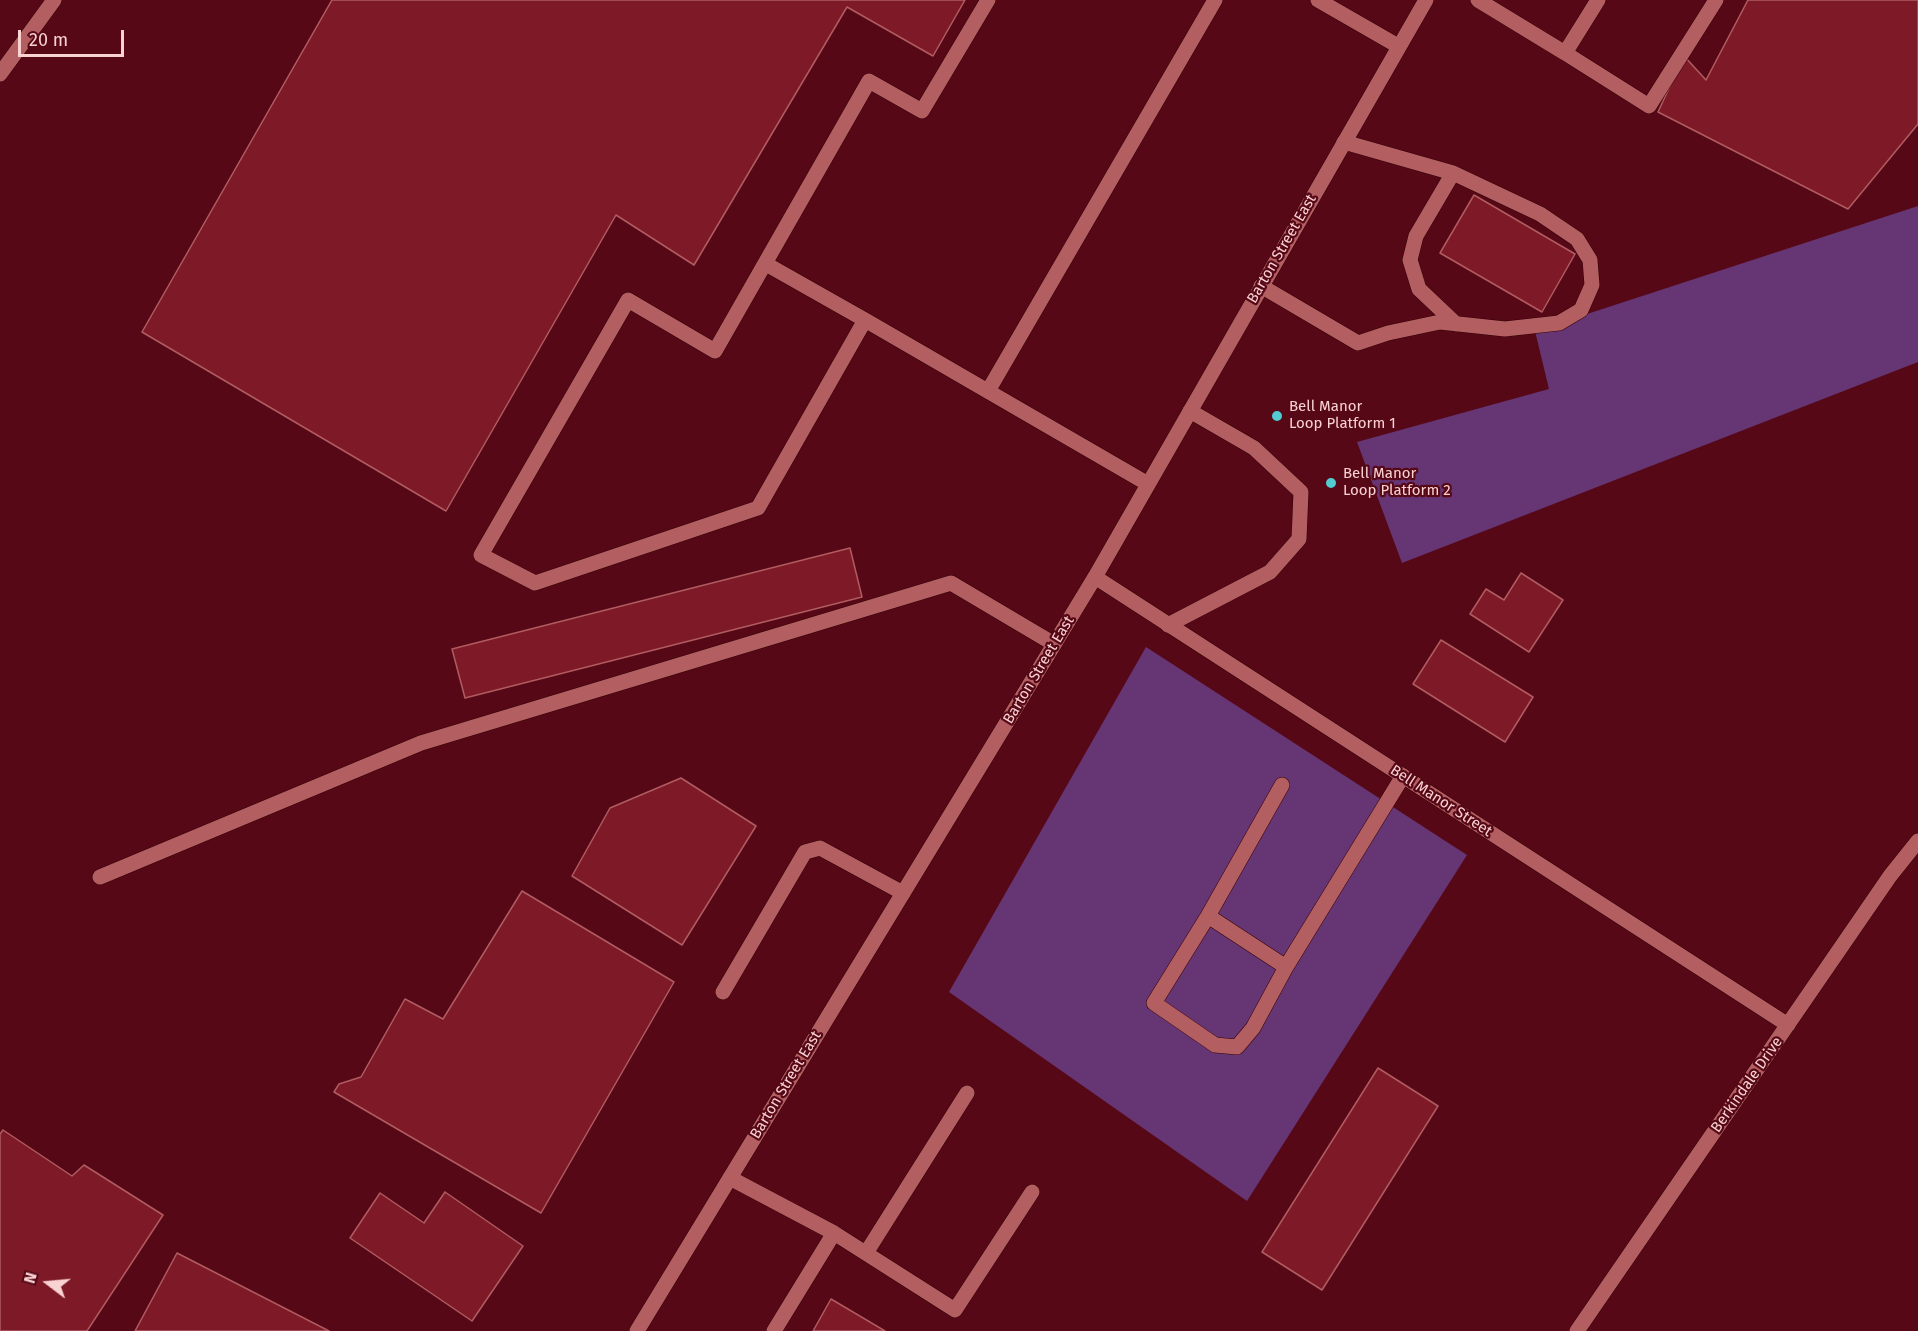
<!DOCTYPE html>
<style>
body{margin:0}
#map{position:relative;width:1918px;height:1331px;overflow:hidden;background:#570817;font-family:"Fira Sans",sans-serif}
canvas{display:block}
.north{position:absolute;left:18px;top:1253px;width:60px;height:60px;-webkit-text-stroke:4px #570817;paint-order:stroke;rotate:286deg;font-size:16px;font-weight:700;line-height:24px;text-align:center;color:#f9d2d2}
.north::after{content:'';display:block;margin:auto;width:21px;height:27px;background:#f9d2d2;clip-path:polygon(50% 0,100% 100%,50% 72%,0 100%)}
.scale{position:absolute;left:18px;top:30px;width:106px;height:27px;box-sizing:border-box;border:3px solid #f9d2d2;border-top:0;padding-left:8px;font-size:18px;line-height:21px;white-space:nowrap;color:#f9d2d2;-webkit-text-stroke:4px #570817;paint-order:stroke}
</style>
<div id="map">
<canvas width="1918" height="1331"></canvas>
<div class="north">N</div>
<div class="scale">20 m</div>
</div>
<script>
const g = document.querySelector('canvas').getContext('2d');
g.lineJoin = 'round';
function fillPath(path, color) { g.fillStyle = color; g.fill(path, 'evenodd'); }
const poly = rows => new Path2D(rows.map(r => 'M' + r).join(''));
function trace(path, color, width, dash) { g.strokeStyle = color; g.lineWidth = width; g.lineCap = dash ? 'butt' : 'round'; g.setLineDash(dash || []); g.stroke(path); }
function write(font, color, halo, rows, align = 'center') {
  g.font = font + ' "Fira Sans",sans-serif'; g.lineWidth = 4.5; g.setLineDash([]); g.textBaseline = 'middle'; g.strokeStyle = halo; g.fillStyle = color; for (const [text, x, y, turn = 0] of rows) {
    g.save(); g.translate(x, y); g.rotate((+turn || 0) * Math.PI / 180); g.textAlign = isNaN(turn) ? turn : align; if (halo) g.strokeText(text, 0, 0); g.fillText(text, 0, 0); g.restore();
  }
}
fillPath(poly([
 [1918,206,1918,362,1402,563,1357,442,1549,389,1535,331],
 [1146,647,1467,855,1247,1201,949,992]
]), '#663574');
const building = poly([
 [332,0,965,0,933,56,847,7,694,265,616,215,446,511,142,332,332,0],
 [1748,0,1918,0,1918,124,1848,209,1658,112,1684,56,1706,80,1748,0],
 [1474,195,1575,254,1542,312,1440,253,1474,195],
 [850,548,862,597,465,698,452,649,850,548],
 [1521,573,1563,600,1529,652,1470,614,1486,589,1504,600,1521,573],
 [1441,640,1533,697,1505,742,1413,684,1441,640],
 [681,778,756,826,682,945,572,876,610,808,681,778],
 [522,891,674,982,541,1213,334,1092,339,1084,361,1077,405,999,443,1019,522,891],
 [1378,1068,1438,1106,1322,1290,1262,1252,1378,1068],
 [3,1130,72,1176,84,1165,163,1215,87,1331,0,1331,0,1134,3,1130],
 [445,1192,523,1246,472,1321,350,1238,380,1193,424,1223,445,1192],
 [177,1253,329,1331,135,1331,177,1253],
 [831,1299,885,1331,813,1331,831,1299]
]);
fillPath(building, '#7e1928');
trace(building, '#b05c60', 1.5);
const service = poly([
 [988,0,922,111,869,81,715,351,628,300,481,555,535,583,758,508,865,320,1148,484],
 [1318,0,1398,46],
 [1478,0,1565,53,1598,0],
 [1565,53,1649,106,1716,0],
 [1453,173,1416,236,1410,260,1419,289,1456,324],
 [766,264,865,320],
 [1261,286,1358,343,1388,333,1440,322,1505,329,1559,323,1581,310,1592,285,1590,260,1577,239,1540,214,1453,173,1344,142],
 [988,391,1215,0],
 [1168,625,1270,572,1299,539,1301,492,1254,448,1190,411],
 [1282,785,1208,916,1154,1003,1215,1045,1237,1047,1253,1028,1286,967,1403,776],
 [100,877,421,743,951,583,1054,644],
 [1208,916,1286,967],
 [723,992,805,852,820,848,903,893],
 [730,1178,834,1233],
 [866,1253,967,1093],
 [774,1331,834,1233,955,1310,1032,1192]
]);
const minor = poly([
 [0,74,54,0],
 [1095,577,1788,1025],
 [1577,1331,1890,876,1918,841]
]);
const secondary = poly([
 [637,1331,1095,577,1426,0]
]);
trace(service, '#330006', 16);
trace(minor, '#330006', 16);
trace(secondary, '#330006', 16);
trace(service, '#b35f62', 15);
trace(minor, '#b35f62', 15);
trace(secondary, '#b35f62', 15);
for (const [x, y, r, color] of [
 [1277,416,6,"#52ccd0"],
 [1331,483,6,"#52ccd0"]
]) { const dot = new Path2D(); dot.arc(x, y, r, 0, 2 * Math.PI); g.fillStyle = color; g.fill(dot); trace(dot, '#570817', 2); }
write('15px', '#f9d2d2', '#570817', [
 ["Barton Street East",1282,249,-60],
 ["Barton Street East",1039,670,-59],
 ["Bell Manor Street",1441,801,33],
 ["Barton Street East",786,1085,-59],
 ["Berkindale Drive",1747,1085,-55]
]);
write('15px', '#f9d2d2', '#570817', [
 ["Bell Manor",1289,407],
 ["Loop Platform 1",1289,424],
 ["Bell Manor",1343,474],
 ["Loop Platform 2",1343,491]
], 'left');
</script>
